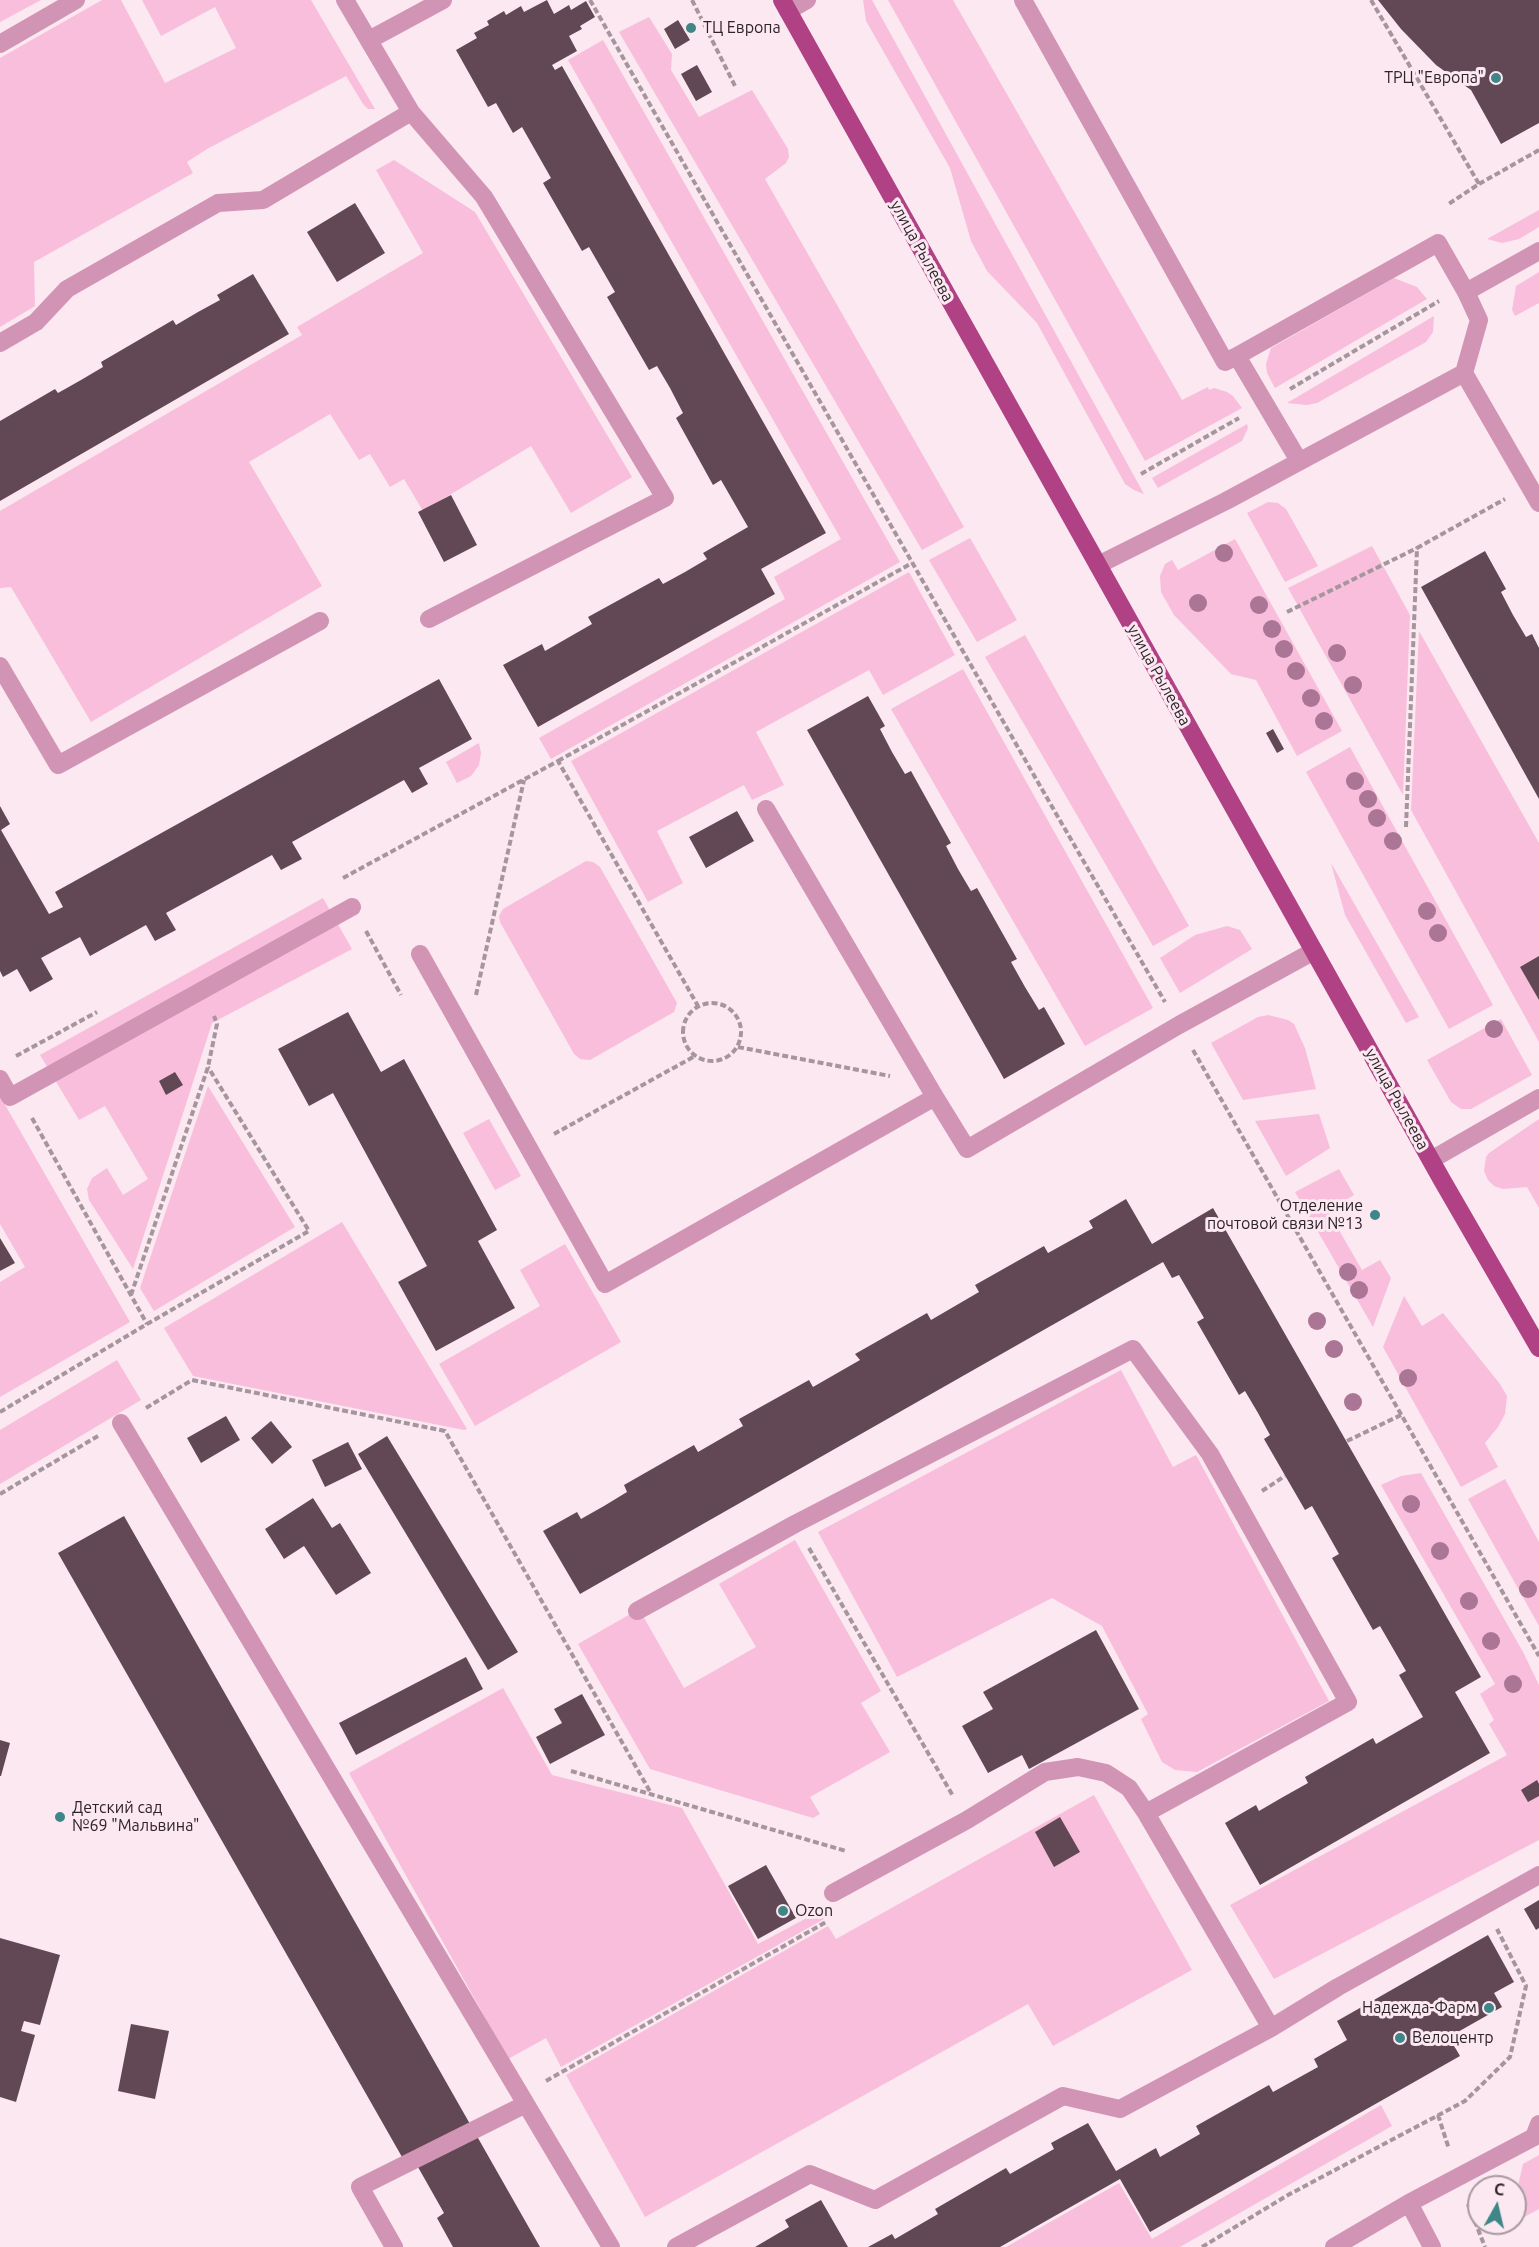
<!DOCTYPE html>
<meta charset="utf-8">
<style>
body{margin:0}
#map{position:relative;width:1539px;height:2247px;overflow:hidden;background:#fbe8f1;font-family:Ubuntu,sans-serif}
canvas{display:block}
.north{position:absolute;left:1467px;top:2175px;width:60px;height:60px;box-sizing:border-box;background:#fbe8f1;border:2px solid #a999a1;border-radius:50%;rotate:8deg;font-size:16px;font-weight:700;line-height:24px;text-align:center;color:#2e2329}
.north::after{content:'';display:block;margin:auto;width:21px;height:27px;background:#3e8687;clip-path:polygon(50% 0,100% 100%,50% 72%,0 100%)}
</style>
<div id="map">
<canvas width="1539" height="2247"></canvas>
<div class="north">С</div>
</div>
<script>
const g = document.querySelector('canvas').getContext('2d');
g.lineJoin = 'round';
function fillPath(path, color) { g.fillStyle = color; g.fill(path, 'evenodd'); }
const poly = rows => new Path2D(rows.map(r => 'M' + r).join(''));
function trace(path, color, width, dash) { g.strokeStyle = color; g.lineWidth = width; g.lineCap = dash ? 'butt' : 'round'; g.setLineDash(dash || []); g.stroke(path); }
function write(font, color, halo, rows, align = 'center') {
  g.font = font + ' Ubuntu,sans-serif'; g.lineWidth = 6; g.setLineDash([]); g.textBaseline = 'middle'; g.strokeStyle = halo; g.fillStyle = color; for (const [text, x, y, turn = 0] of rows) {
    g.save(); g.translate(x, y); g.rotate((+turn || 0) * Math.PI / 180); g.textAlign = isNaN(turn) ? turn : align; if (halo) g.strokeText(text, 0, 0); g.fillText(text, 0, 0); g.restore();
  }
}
fillPath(poly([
 [0,0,41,0,0,22],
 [102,0,121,0,165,83,236,48,215,7,161,36,142,0,311,0,375,109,368,109,363,104,346,76,207,149,187,162,193,173,34,262,35,306,0,327,0,58],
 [863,0,872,0,1144,494,1134,490,1125,484,1037,323,987,271,971,241,950,168,866,21],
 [888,0,953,0,1182,400,1208,387,1209,390,1214,388,1227,392,1233,396,1242,408,1145,461],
 [649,17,672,54,671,70,699,117,752,90,788,149,789,157,786,163,765,179,964,527,922,550,619,32],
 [603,40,900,562,551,759,539,738,785,599,774,577,841,539,568,60],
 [394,160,475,212,632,477,571,513,531,446,423,511,404,479,390,487,370,454,359,460,330,414,249,462,322,586,91,722,11,587,0,588,0,511,302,335,297,327,423,253,376,170],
 [1539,210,1539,227,1519,239,1502,243,1487,239],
 [1539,272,1539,303,1515,316,1512,310,1516,286],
 [1394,278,1417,287,1427,299,1275,388,1267,373,1266,364,1271,348],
 [1434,316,1433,332,1426,342,1317,403,1307,405,1287,403],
 [1247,424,1248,428,1242,441,1158,488,1152,478],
 [1268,502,1278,503,1286,509,1318,566,1285,582,1247,513],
 [970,538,1017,620,977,642,929,560],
 [1235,539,1342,731,1297,756,1256,680,1231,674,1174,615,1161,592,1160,576,1165,564,1172,560,1178,570],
 [1372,546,1410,615,1403,795,1288,588],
 [909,572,955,655,883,695,869,670,756,732,784,785,752,800,744,785,657,831,683,883,648,902,571,761],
 [1419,631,1539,843,1539,1042,1411,810],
 [1025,635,1189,926,1153,946,985,657],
 [963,669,1153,1008,1085,1046,891,709],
 [479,743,481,753,479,765,471,776,457,783,446,762],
 [1350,747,1493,1005,1449,1029,1306,772],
 [586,861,593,862,600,867,677,1003,674,1012,590,1060,580,1059,574,1054,500,922,499,916,503,909],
 [1331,863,1419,1017,1406,1023,1345,915],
 [323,898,352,949,212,1023,133,1269,89,1200,87,1189,92,1178,107,1168,123,1195,148,1179,105,1106,79,1120,40,1055],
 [1227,926,1240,930,1252,949,1180,993,1160,958,1195,935],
 [1268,1015,1288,1020,1294,1024,1305,1048,1316,1089,1243,1100,1211,1043,1258,1017],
 [1501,1019,1532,1075,1471,1109,1461,1109,1451,1102,1427,1060],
 [208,1086,295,1227,154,1311,140,1288],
 [0,1096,130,1322,0,1397,0,1282,25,1267,0,1224],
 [1319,1114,1330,1148,1286,1176,1255,1121],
 [489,1119,521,1176,495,1190,463,1133],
 [1539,1119,1539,1208,1527,1187,1503,1189,1494,1186,1488,1180,1484,1171,1486,1157,1489,1153],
 [1339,1169,1354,1195,1328,1211,1362,1270,1380,1260,1391,1278,1373,1327,1295,1192],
 [342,1222,467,1429,464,1430,193,1376,164,1328],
 [565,1244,621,1342,475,1426,439,1364,540,1306,520,1270],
 [1404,1296,1422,1326,1443,1313,1500,1384,1507,1396,1505,1414,1498,1427,1485,1443,1498,1467,1461,1487,1383,1347],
 [117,1360,141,1400,0,1484,0,1430],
 [1121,1370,1173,1467,1196,1455,1329,1701,1197,1772,1175,1770,1162,1762,1141,1719,1148,1714,1102,1626,1052,1598,897,1677,818,1532],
 [1421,1473,1523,1652,1539,1685,1539,1840,1274,1979,1230,1905,1507,1755,1489,1724,1494,1720,1480,1694,1495,1684,1381,1485,1401,1476],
 [1505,1479,1539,1542,1539,1626,1468,1499],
 [795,1540,881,1691,861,1703,890,1752,810,1797,820,1814,813,1818,650,1769,578,1644,639,1609,684,1688,756,1647,719,1584],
 [503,1688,552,1775,682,1808,758,1944,820,1911,824,1919,561,2067,546,2038,508,2059,349,1773],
 [1094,1795,1192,1970,1053,2046,1028,2004,645,2217,566,2075,828,1926,836,1939],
 [1381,2105,1392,2126,1180,2247,1006,2247,1119,2183,1152,2239],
 [1539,2155,1539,2209,1515,2222,1515,2199,1523,2164]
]), '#f8bedc');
fillPath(poly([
 [547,0,554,14,569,5,571,10,586,1,595,17,580,26,582,29,569,36,577,51,552,65,555,70,562,66,826,533,761,569,775,594,538,727,503,665,542,644,545,651,592,624,588,617,659,578,663,584,685,572,707,559,703,553,748,527,721,480,713,485,676,418,683,413,670,388,657,366,649,370,607,297,615,292,589,247,582,251,543,183,551,178,522,127,513,133,496,103,488,107,456,50,477,38,474,33,489,25,487,21,504,11,506,15,521,6,524,12],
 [1378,0,1539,0,1539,123,1501,144,1471,90,1436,65,1401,29],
 [678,20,690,40,675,49,664,29],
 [697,65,712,92,696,101,681,74],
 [355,203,385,253,337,282,307,232],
 [253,274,289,334,0,501,0,421,55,389,58,393,81,380,103,367,101,362,173,320,176,325,198,312,220,300,217,295],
 [451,495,477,545,444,562,418,512],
 [1485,551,1506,589,1501,592,1513,615,1526,637,1532,634,1539,648,1539,799,1421,587],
 [439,679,472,739,419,768,428,784,412,793,404,780,292,842,302,859,281,870,272,855,166,913,176,930,155,941,146,925,90,956,80,937,41,958,53,979,30,992,17,969,3,977,0,971,0,806,10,824,1,830,49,914,63,907,55,892],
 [868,696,885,726,880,729,892,752,905,774,911,771,951,843,946,846,958,869,971,891,977,888,1017,959,1011,962,1025,987,1039,1010,1044,1007,1065,1044,1004,1079,807,730],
 [1273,729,1284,749,1277,753,1266,733],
 [737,811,754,841,706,868,689,837],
 [1539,956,1539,1000,1520,967],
 [348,1012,381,1072,404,1059,497,1230,478,1241,515,1308,436,1351,398,1282,427,1266,333,1093,309,1106,278,1049],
 [175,1072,183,1085,166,1095,159,1081],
 [1126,1199,1152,1244,1213,1208,1481,1677,1455,1692,1490,1753,1260,1885,1225,1823,1256,1805,1259,1811,1283,1797,1308,1783,1305,1777,1373,1738,1376,1744,1423,1717,1399,1675,1406,1671,1380,1626,1373,1630,1332,1558,1339,1554,1312,1506,1305,1510,1264,1439,1270,1435,1258,1413,1245,1391,1239,1395,1197,1322,1204,1318,1179,1275,1172,1278,1163,1262,580,1594,543,1531,577,1512,581,1519,604,1506,627,1492,624,1485,694,1445,698,1452,743,1426,739,1419,809,1380,813,1387,860,1360,855,1354,927,1313,931,1320,979,1292,975,1285,1044,1246,1048,1253,1093,1228,1089,1221],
 [0,1238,15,1263,0,1271],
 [226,1416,240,1440,201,1463,187,1438],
 [271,1421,292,1447,272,1464,251,1438],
 [387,1436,518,1652,488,1670,358,1454],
 [348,1442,362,1469,325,1487,312,1460],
 [313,1498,332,1528,340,1523,371,1573,336,1595,304,1546,284,1559,265,1529],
 [124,1516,540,2247,453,2247,437,2218,444,2213,414,2160,406,2164,58,1553],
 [1096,1630,1139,1709,1029,1769,1022,1755,988,1773,962,1726,993,1709,983,1692],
 [466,1657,483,1689,356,1755,339,1723],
 [582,1694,605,1735,550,1764,536,1737,562,1723,554,1709],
 [0,1740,10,1743,1,1776,0,1776],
 [1537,1780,1539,1784,1539,1796,1528,1802,1521,1790],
 [1060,1817,1080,1852,1054,1867,1035,1832],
 [766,1865,796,1918,758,1939,728,1886],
 [1539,1900,1539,1928,1536,1930,1524,1909],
 [1488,1935,1514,1982,1494,1993,1502,2007,1449,2037,1460,2056,1150,2232,1120,2179,1000,2247,868,2247,892,2234,895,2239,938,2214,935,2209,1006,2168,1010,2174,1054,2149,1051,2143,1088,2123,1116,2171,1156,2148,1160,2157,1200,2134,1196,2126,1269,2085,1273,2092,1318,2067,1314,2059,1347,2040,1337,2021],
 [0,1938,60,1955,40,2025,24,2021,21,2031,35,2035,16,2102,0,2097],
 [131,2024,169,2031,155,2099,118,2091],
 [821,2200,848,2247,755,2247,789,2227,785,2220]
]), '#624855');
trace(poly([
 [590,0,1043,791,1165,1002],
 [692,0,735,86],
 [1371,0,1479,184,1447,205],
 [1479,184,1539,150],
 [1290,389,1439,301],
 [1141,474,1239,418],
 [1287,612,1417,548],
 [558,761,912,563],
 [1406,827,1417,548,1505,499],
 [343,878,558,761,698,1006],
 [366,931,401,995],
 [476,995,524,780],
 '683 1032a29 29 0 1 1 58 0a29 29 0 1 1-58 0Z',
 [738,1047,890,1076],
 [1193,1050,1539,1656],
 [16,1056,97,1012],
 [32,1118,147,1324],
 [554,1134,695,1056],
 [131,1295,208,1067,217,1024,214,1016],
 [146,1408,192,1380,445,1431,652,1795],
 [0,1412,147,1324,309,1231,208,1067],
 [1347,1441,1401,1415],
 [1262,1491,1285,1476],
 [0,1494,98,1436],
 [809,1548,953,1796],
 [571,1771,846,1851],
 [546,2081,826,1922],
 [1438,2115,1449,2149],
 [1468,2204,1485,2247],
 [1202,2247,1288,2195,1465,2101,1510,2057,1526,1986,1497,1929]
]), '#a5959d', 4, [6, 3]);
trace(poly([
 [345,0,411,112,484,197,665,498,429,619],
 [1023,0,1225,362,1237,356],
 [788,11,807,0],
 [369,40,443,0],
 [0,44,76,0],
 [1466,292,1539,251],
 [0,343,36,322,67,289,218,203,263,200,411,112],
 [1299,461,1237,356,1438,243,1466,292,1479,320,1464,373],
 [1098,565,1226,501,1464,373,1539,503],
 [0,666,58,765,320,621],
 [766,809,935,1097],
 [420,954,605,1284,935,1097,967,1149,1179,1025,1314,951],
 [0,1079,10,1097,352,907],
 [1431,1160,1539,1098],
 [121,1423,611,2247],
 [637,1611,795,1524,1133,1349,1210,1454,1348,1702,1146,1813,1271,2028],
 [833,1893,967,1820,1045,1772,1078,1767,1106,1773,1129,1788,1146,1813],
 [1409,2203,1432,2247],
 [394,2247,360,2187,526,2104],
 [676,2247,810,2174,875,2200,1063,2096,1120,2109,1271,2028,1338,1987,1539,1875],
 [1334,2247,1409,2203,1534,2137,1539,2124]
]), '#d294b5', 18);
trace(poly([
 [782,0,1442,1180,1539,1348]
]), '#b04184', 18);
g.fillStyle = '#ab7596';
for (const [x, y] of [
 [1224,553],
 [1198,603],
 [1259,605],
 [1272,629],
 [1284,649],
 [1337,653],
 [1296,671],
 [1353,685],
 [1311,698],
 [1324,721],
 [1355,781],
 [1368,799],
 [1377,818],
 [1393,841],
 [1427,911],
 [1438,933],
 [1494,1029],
 [1348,1272],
 [1359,1290],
 [1317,1321],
 [1334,1349],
 [1408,1378],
 [1353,1402],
 [1411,1504],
 [1440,1551],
 [1528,1589],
 [1469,1601],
 [1491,1641],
 [1513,1684]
]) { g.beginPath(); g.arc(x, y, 9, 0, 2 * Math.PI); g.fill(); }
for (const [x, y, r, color] of [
 [691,28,6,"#3e8687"],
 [1496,78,6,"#3e8687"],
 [1375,1215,6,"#3e8687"],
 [60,1817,6,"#3e8687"],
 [783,1911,6,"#3e8687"],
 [1489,2008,6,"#3e8687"],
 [1400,2038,6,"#3e8687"]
]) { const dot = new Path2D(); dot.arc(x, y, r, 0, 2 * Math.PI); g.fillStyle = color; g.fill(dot); trace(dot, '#fbe8f1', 2); }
write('16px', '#2e2329', '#fbe8f1', [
 ["ТЦ Европа",703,28],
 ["ТРЦ \"Европа\"",1484,78,"right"],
 ["Отделение",1363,1206,"right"],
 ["почтовой связи №13",1363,1224,"right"],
 ["Детский сад",72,1808],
 ["№69 \"Мальвина\"",72,1826],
 ["Ozon",795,1911],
 ["Надежда-Фарм",1477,2008,"right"],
 ["Велоцентр",1412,2038]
], 'left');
write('16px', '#2e2329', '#fbe8f1', [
 ["улица Рылеева",922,251,61],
 ["улица Рылеева",1159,675,61],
 ["улица Рылеева",1397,1099,61]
]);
</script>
